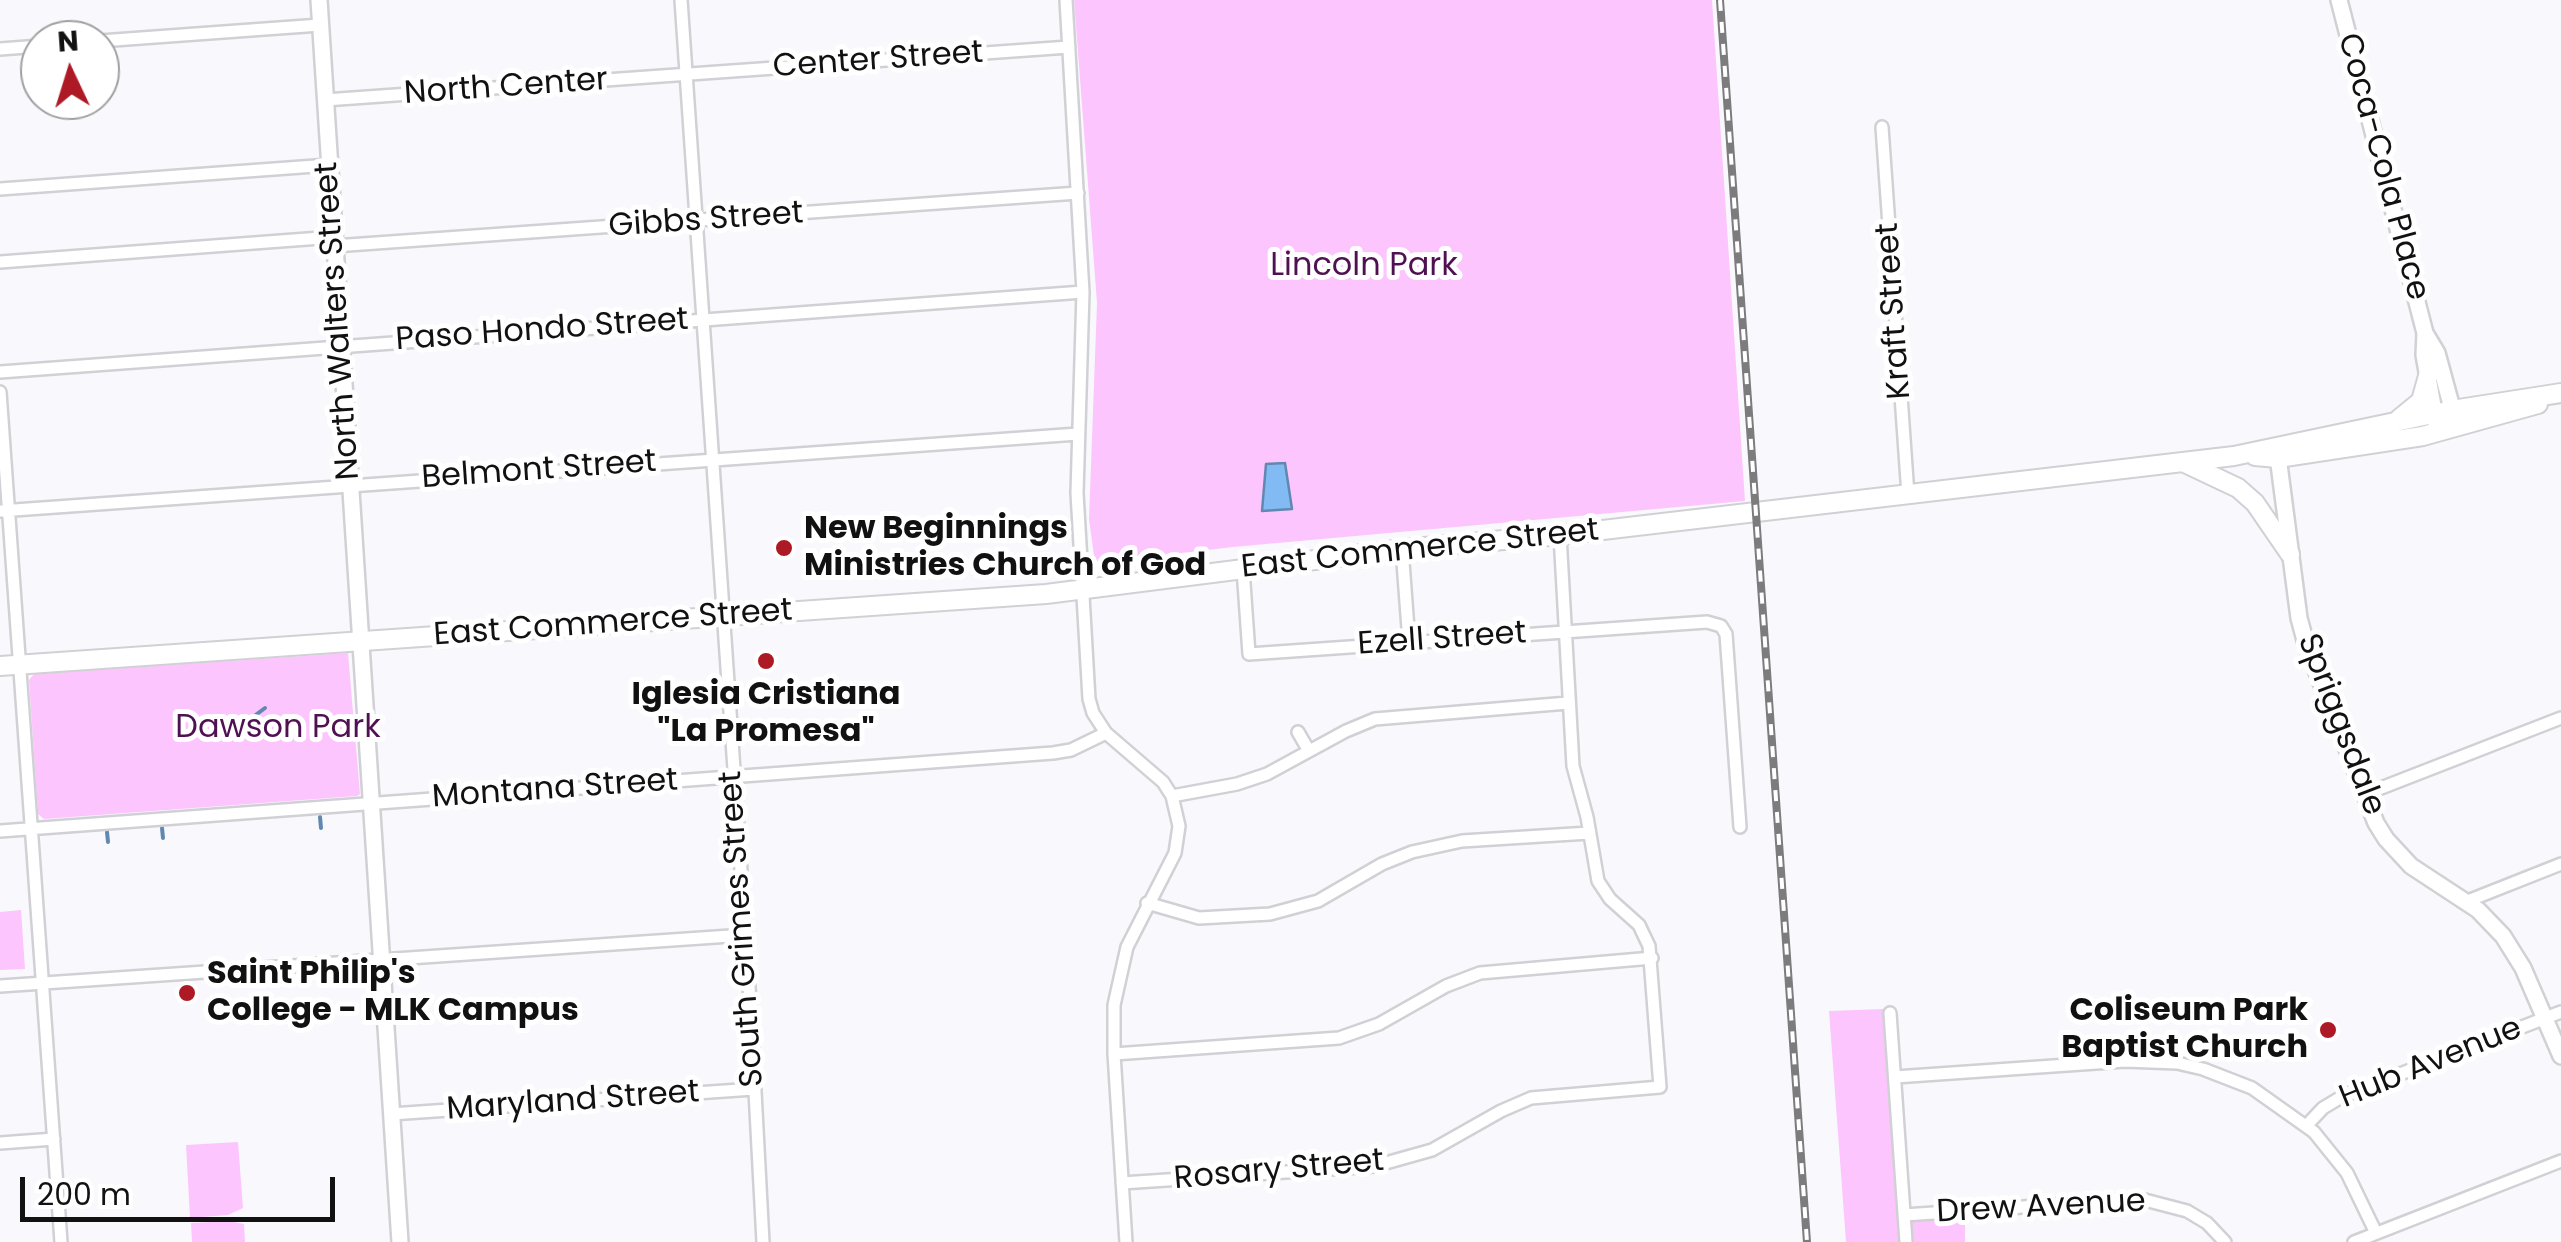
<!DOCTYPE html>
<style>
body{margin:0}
#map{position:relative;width:2561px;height:1242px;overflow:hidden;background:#f9f9fd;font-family:Poppins,sans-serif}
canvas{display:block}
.north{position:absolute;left:20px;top:20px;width:100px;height:100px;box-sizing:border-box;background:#fff;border:2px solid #a0a0a0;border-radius:50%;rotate:356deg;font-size:28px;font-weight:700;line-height:40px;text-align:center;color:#111112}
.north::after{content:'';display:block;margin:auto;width:35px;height:45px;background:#ad1a26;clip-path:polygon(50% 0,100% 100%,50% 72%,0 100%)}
.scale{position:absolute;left:20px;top:1177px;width:315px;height:45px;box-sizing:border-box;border:5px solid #111112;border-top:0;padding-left:12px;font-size:30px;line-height:35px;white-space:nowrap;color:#111112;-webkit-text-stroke:8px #fff;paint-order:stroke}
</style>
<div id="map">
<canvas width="2561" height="1242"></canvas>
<div class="north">N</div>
<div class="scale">200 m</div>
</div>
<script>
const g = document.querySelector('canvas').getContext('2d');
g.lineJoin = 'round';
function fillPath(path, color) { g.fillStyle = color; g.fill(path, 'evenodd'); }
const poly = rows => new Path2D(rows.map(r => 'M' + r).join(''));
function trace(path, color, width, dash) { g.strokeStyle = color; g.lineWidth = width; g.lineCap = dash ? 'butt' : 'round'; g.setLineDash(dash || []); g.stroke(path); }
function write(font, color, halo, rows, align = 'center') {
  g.font = font + ' Poppins,sans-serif'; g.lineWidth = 10; g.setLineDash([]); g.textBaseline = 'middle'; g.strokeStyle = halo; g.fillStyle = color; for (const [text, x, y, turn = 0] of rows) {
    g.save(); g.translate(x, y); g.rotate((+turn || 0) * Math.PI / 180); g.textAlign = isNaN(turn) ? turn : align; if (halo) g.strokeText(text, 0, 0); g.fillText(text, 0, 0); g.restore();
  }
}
fillPath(poly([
 [1074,0,1712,0,1745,501,1233,547,1095,563,1089,519,1097,303],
 [348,653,360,794,357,796,44,819,38,814,29,680,34,674],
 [21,910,25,969,0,970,0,912],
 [1883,1009,1898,1221,1965,1217,1965,1242,1846,1242,1829,1011],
 [238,1142,243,1208,228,1215,190,1218,186,1145],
 [229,1221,244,1224,245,1242,192,1242,191,1223]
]), '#fdc5fd');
const water = poly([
 [1285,463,1292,509,1262,511,1266,464,1285,463]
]);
fillPath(water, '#82bbf3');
trace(water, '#6088b0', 2.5);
trace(poly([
 [244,733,249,720,265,708],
 [320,817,321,828],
 [162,828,163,838],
 [107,832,108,842]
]), '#6088b0', 4);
const street = poly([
 [681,0,751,1016,763,1242],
 [1066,0,1083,292,1077,493,1089,699,1093,713,1106,733,1163,782,1172,796,1179,826,1175,853,1127,947,1114,1005,1114,1054,1126,1242],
 [100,41,320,25],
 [0,49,40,46],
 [325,100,1069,47],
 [1882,127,1908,495],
 [0,189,329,165],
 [334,246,1078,193],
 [0,262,334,237],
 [0,372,1083,292],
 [0,392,61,1242],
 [0,511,1078,434],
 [1402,549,1409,642],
 [1243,569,1249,654,1707,622,1721,626,1726,634,1740,827],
 [1298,732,1309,751],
 [2363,795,2561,718],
 [1172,796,1237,784,1267,774,1346,731,1375,719,1568,703],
 [0,831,1053,753,1071,750,1106,733],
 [2465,902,2561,864],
 [1147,903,1199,918,1270,914,1318,901,1382,864,1412,852,1462,841,1589,833],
 [0,986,745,935],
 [1890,1013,1906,1242],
 [1114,1054,1339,1038,1379,1024,1446,986,1480,973,1652,958],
 [1895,1077,2125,1061,2177,1063,2203,1069,2252,1088,2314,1132,2347,1173,2376,1233],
 [391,1114,754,1089],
 [2307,1125,2323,1108,2343,1096,2561,1012],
 [0,1143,54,1139],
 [1122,1183,1375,1166,1432,1150,1501,1111,1531,1098,1660,1087,1649,946,1639,925,1610,899,1598,881,1587,817,1573,766,1560,535],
 [1904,1215,2141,1199,2187,1211,2207,1223,2225,1242],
 [2354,1242,2561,1161]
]);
const secondary = poly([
 [319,0,400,1242],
 [2339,0,2425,333,2437,353,2455,419],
 [2425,333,2424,355,2436,423],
 [2277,449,2299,618,2306,644,2376,823,2386,839,2411,866,2478,910,2503,936,2523,968,2561,1056]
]);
const primary = poly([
 [2399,419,2421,401,2428,376],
 [2255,456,2278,458,2423,436,2538,404],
 [2183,462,2238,488,2255,503,2290,554],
 [0,666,1046,594,1402,549,1560,535,2234,456,2452,410,2561,393]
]);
trace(street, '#d1d1d5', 16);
trace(secondary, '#d1d1d5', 20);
trace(primary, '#d1d1d5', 22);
trace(street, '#fff', 11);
trace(secondary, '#fff', 15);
trace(primary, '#fff', 18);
const rail = poly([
 [1720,0,1807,1242]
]);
trace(rail, '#7c7c7e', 8);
trace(rail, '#fff', 4, [11]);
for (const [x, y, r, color] of [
 [784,548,10,"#ad1a26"],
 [766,661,10,"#ad1a26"],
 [187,993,10,"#ad1a26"],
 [2328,1030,10,"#ad1a26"]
]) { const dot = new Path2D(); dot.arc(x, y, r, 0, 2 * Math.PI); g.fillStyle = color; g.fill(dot); trace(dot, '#fff', 4); }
write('32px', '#111112', '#fff', [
 ["Center Street",878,61,-4],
 ["North Center",506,88,-4],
 ["Coca-Cola Place",2382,167,75],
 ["Gibbs Street",706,221,-4],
 ["Kraft Street",1895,311,-94],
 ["North Walters Street",339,321,-94],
 ["Paso Hondo Street",542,331,-4],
 ["Belmont Street",539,471,-4],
 ["East Commerce Street",1420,550,-6],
 ["East Commerce Street",613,624,-4],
 ["Ezell Street",1442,640,-4],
 ["Spriggsdale",2340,725,69],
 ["Montana Street",555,790,-4],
 ["South Grimes Street",743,929,-94],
 ["Hub Avenue",2431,1064,-22],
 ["Maryland Street",573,1102,-4],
 ["Rosary Street",1279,1171,-5],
 ["Drew Avenue",2041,1208,-3]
]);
write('32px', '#501152', '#fff', [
 ["Lincoln Park",1364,267],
 ["Dawson Park",278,729]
]);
write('bold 32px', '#111112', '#fff', [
 ["New Beginnings",804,530],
 ["Ministries Church of God",804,567],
 ["Iglesia Cristiana",766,696,"center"],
 ["\"La Promesa\"",766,733,"center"],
 ["Saint Philip's",207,975],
 ["College - MLK Campus",207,1012],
 ["Coliseum Park",2308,1012,"right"],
 ["Baptist Church",2308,1049,"right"]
], 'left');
</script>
